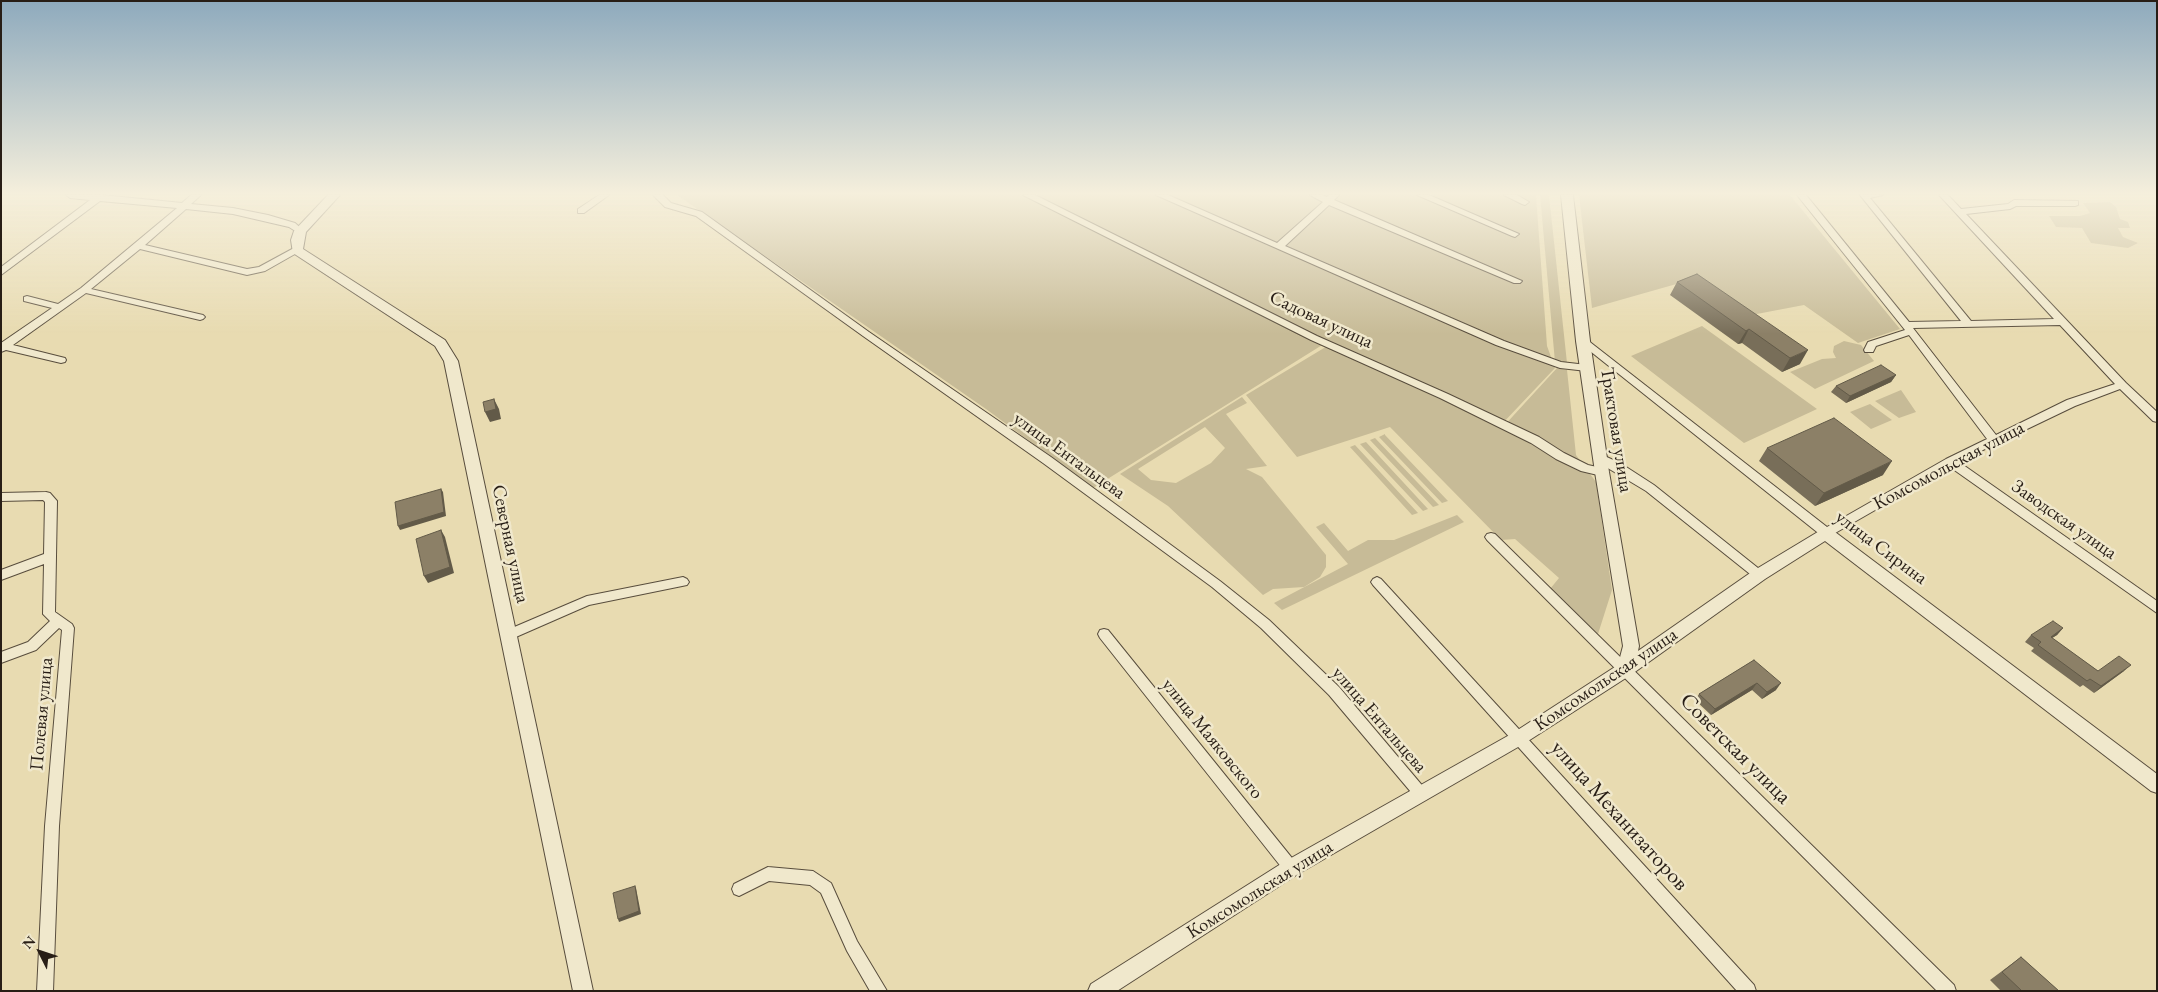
<!DOCTYPE html>
<meta charset="utf-8">
<style>
body{margin:0}
#map{position:relative;width:2158px;height:992px;overflow:hidden;background:#e8dbb1;font-family:"EB Garamond",serif}
canvas{display:block}
.frame{position:absolute;inset:0;border:2px solid #281e16;pointer-events:none}
.north{position:absolute;left:15px;top:927px;width:50px;height:50px;-webkit-text-stroke:4px #f0e8cc;paint-order:stroke;rotate:311deg;font-size:14px;font-weight:700;line-height:20px;text-align:center;color:#281e16}
.north::after{content:'';display:block;margin:auto;width:18px;height:22px;background:#281e16;clip-path:polygon(50% 0,100% 100%,50% 72%,0 100%)}
</style>
<div id="map">
<canvas width="2158" height="992"></canvas>
<div class="frame"></div>
<div class="north">N</div>
</div>
<script>
const g = document.querySelector('canvas').getContext('2d');
g.lineJoin = 'round';
function fillPath(path, color) { g.fillStyle = color; g.fill(path, 'evenodd'); }
const poly = rows => new Path2D(rows.map(r => 'M' + r).join(''));
function trace(path, color, width, dash) { g.strokeStyle = color; g.lineWidth = width; g.lineCap = dash ? 'butt' : 'round'; g.setLineDash(dash || []); g.stroke(path); }
function write(font, color, halo, rows, align = 'center') {
  g.font = font + ' "EB Garamond",serif'; g.lineWidth = 5; g.setLineDash([]); g.textBaseline = 'middle'; g.strokeStyle = halo; g.fillStyle = color; for (const [text, x, y, turn = 0] of rows) {
    g.save(); g.translate(x, y); g.rotate((+turn || 0) * Math.PI / 180); g.textAlign = isNaN(turn) ? turn : align; if (halo) g.strokeText(text, 0, 0); g.fillText(text, 0, 0); g.restore();
  }
}
fillPath(poly([
 [677,195,1536,195,1547,346,1555,368,1501,425,1327,342,1093,488,986,409],
 [1540,195,1549,195,1567,363,1555,362],
 [1579,195,1790,195,1900,329,1858,343,1804,305,1741,317,1687,281,1592,308],
 [2110,202,2116,207,2120,219,2128,222,2130,228,2118,228,2123,237,2138,243,2128,248,2091,243,2082,228,2056,227,2049,216,2080,216,2090,213,2083,203],
 [1702,326,1817,409,1744,443,1631,356],
 [1844,341,1861,345,1874,361,1815,389,1790,372,1822,359,1836,358,1833,352,1834,346],
 [1329,345,1502,428,1557,368,1567,370,1576,455,1596,482,1612,590,1598,634,1550,589,1559,578,1515,539,1501,540,1390,427,1297,457,1246,395],
 [1901,390,1916,412,1899,418,1875,401],
 [1242,397,1247,403,1226,414,1267,466,1246,469,1262,477,1326,555,1326,567,1320,577,1304,587,1273,589,1263,595,1168,506,1120,474],
 [1205,427,1225,448,1211,463,1176,483,1151,480,1138,469],
 [1870,404,1892,420,1871,429,1850,412],
 [1385,434,1385,435,1448,501,1442,503,1379,437],
 [1375,438,1439,505,1433,507,1370,440],
 [1366,442,1428,509,1423,511,1360,444],
 [1355,445,1418,513,1412,515,1350,447],
 [1457,515,1464,522,1282,610,1274,603,1348,564,1316,527,1324,523,1348,551,1368,540,1394,540]
]), '#c7bb97');
const minor = poly([
 [66,195,102,195,182,203,191,195,201,195,191,204,233,208,268,215,295,223,304,231,300,234,289,227,233,214,186,209,145,245,247,269,259,267,294,248,300,248,302,250,265,271,247,275,140,249,91,289,203,315,205,317,203,319,200,320,86,293,13,345,65,358,66,360,65,362,61,363,6,350,1,352,1,343,52,308,24,301,24,297,27,296,58,304,81,288,177,208,100,201,1,275,1,267,90,200,70,198,66,195],
 [599,195,609,195,584,213,578,213,578,209,599,195],
 [653,195,663,195,671,203,702,212,869,332,1051,457,1220,581,1269,620,1339,687,1426,790,1428,794,1426,798,1421,800,1416,798,1329,695,1261,628,1212,587,1043,463,863,336,696,216,665,207,653,195],
 [1023,195,1035,195,1317,336,1448,394,1539,437,1564,453,1588,465,1606,469,1608,472,1602,476,1581,471,1556,459,1531,443,1440,398,1311,340,1023,195],
 [1156,195,1168,195,1277,243,1323,202,1310,195,1322,195,1327,197,1329,195,1339,195,1334,200,1522,281,1520,283,1514,283,1329,205,1285,246,1504,341,1561,362,1587,365,1592,368,1587,371,1560,368,1496,345,1156,195],
 [1417,195,1429,195,1519,234,1515,237,1512,236,1417,195],
 [1504,195,1517,195,1529,202,1525,205,1522,204,1504,195],
 [1797,195,1806,195,1909,322,1961,321,1860,195,1883,195,1870,198,1971,321,2054,319,1939,195,1948,195,1961,209,2008,204,2014,200,2078,201,2078,205,2075,206,2016,206,2010,209,1966,214,2126,383,2157,412,2157,422,2153,421,2120,389,2075,406,2000,442,1999,445,1993,445,1959,462,2157,601,2157,613,1950,467,1830,536,1822,536,1580,343,1578,341,1580,339,1586,339,1827,527,1946,459,1987,439,1909,335,1876,346,1873,352,1865,352,1864,350,1868,342,1905,330,1797,195],
 [2060,325,2115,384,2067,400,1996,435,1913,328,2060,325],
 [1600,454,1620,463,1654,485,1763,572,1765,575,1763,578,1755,578,1646,491,1596,461,1595,458,1600,454],
 [46,492,50,493,57,501,55,612,72,624,74,628,59,826,53,991,37,991,45,826,62,630,59,628,36,650,1,663,1,652,28,642,50,621,43,614,44,564,1,580,1,570,44,554,45,502,43,500,1,501,1,493,46,492],
 [1491,533,1495,534,1954,985,1956,991,1937,991,1487,540,1485,537,1487,534,1491,533],
 [683,577,687,579,689,582,687,585,589,605,509,640,505,639,503,635,505,631,587,596,683,577],
 [1377,577,1381,579,1754,985,1756,991,1737,991,1373,585,1371,582,1373,579,1377,577],
 [1104,629,1108,630,1296,863,1298,868,1296,873,1291,875,1286,873,1100,638,1098,634,1100,630,1104,629],
 [768,867,813,871,831,883,857,941,887,991,870,991,847,951,821,893,810,885,769,881,739,896,734,894,732,889,734,884,768,867]
]);
const tertiary = poly([
 [328,195,340,195,306,232,303,249,445,340,458,361,593,991,573,991,444,361,435,346,293,253,291,240,294,231,328,195],
 [1561,195,1573,195,1590,341,1609,472,1639,646,1638,651,1753,571,1826,527,1831,529,2157,774,2157,793,2151,791,1825,541,1765,579,1632,674,1525,743,1298,874,1117,991,1088,991,1091,984,1284,862,1513,733,1618,665,1623,646,1595,472,1576,341,1561,195]
]);
trace(minor, '#584d3d', 2);
trace(tertiary, '#584d3d', 2);
fillPath(minor, '#f0e8cc');
fillPath(tertiary, '#f0e8cc');
fillPath(poly([
 [1697,274,1800,364,1782,372,1742,343,1738,344,1670,295,1677,282],
 [1896,375,1891,382,1846,403,1831,392,1836,386],
 [1767,448,1883,475,1815,506,1759,461],
 [2063,628,2057,635,2052,638,2098,671,2124,671,2094,693,2083,685,2080,687,2031,651,2034,648,2025,642,2031,635],
 [1754,660,1776,690,1762,699,1752,690,1711,715,1695,700,1699,694],
 [2021,957,2059,991,2001,991,1990,980]
]), '#786e59');
fillPath(poly([
 [1749,329,1742,343,1738,344,1746,331],
 [1808,350,1800,364,1782,372,1790,358],
 [1896,375,1891,382,1846,403,1850,396],
 [494,399,499,409,501,419,490,422,485,412],
 [1892,461,1883,475,1815,506,1824,493],
 [441,489,443,492,446,516,400,530,398,526],
 [441,530,445,537,454,573,428,583,424,576],
 [2063,628,2057,635,2044,643,2051,637],
 [2131,665,2124,671,2094,693,2101,686],
 [1757,683,1752,690,1711,715,1715,709],
 [1781,683,1776,690,1762,699,1767,692],
 [635,886,636,888,641,914,619,922,618,919]
]), '#625a48');
const building = poly([
 [1697,274,1808,350,1790,358,1749,329,1746,331,1677,282,1697,274],
 [1881,365,1896,375,1850,396,1836,386,1881,365],
 [494,399,496,409,485,412,483,402,494,399],
 [1834,418,1892,461,1824,493,1767,448,1834,418],
 [441,489,444,512,398,526,395,502,441,489],
 [441,530,450,567,424,576,416,539,441,530],
 [2053,621,2063,628,2051,637,2098,671,2119,656,2131,665,2101,686,2090,679,2087,681,2038,645,2041,642,2031,635,2053,621],
 [1754,660,1781,683,1767,692,1757,683,1715,709,1699,694,1754,660],
 [635,886,639,911,618,919,613,893,635,886],
 [2021,957,2059,991,2022,991,2002,972,2021,957]
]);
fillPath(building, '#8c8067');
trace(building, '#625a48', 1);
const sky = g.createLinearGradient(0, 0, 0, 334);
sky.addColorStop(0, '#8eaabd');
sky.addColorStop(0.58, '#f5efdc');
sky.addColorStop(1, '#f5efdc00');
g.fillStyle = sky;
g.fillRect(0, 0, 2158, 334);
write('19px', '#281e16', '#f0e8cc', [
 ["Садовая улица",1321,320,25],
 ["Трактовая улица",1616,430,81],
 ["улица Ентальцева",1069,456,36],
 ["Комсомольская улица",1949,466,-28],
 ["Заводская улица",2064,520,35],
 ["Северная улица",510,544,78],
 ["улица Сирина",1881,548,37],
 ["Комсомольская улица",1606,680,-34],
 ["Полевая улица",42,714,-85],
 ["улица Ентальцева",1379,720,49],
 ["улица Маяковского",1212,739,51],
 ["Комсомольская улица",1260,890,-32]
]);
write('22px', '#281e16', '#f0e8cc', [
 ["Советская улица",1735,749,45],
 ["улица Механизаторов",1619,816,48]
]);
</script>
